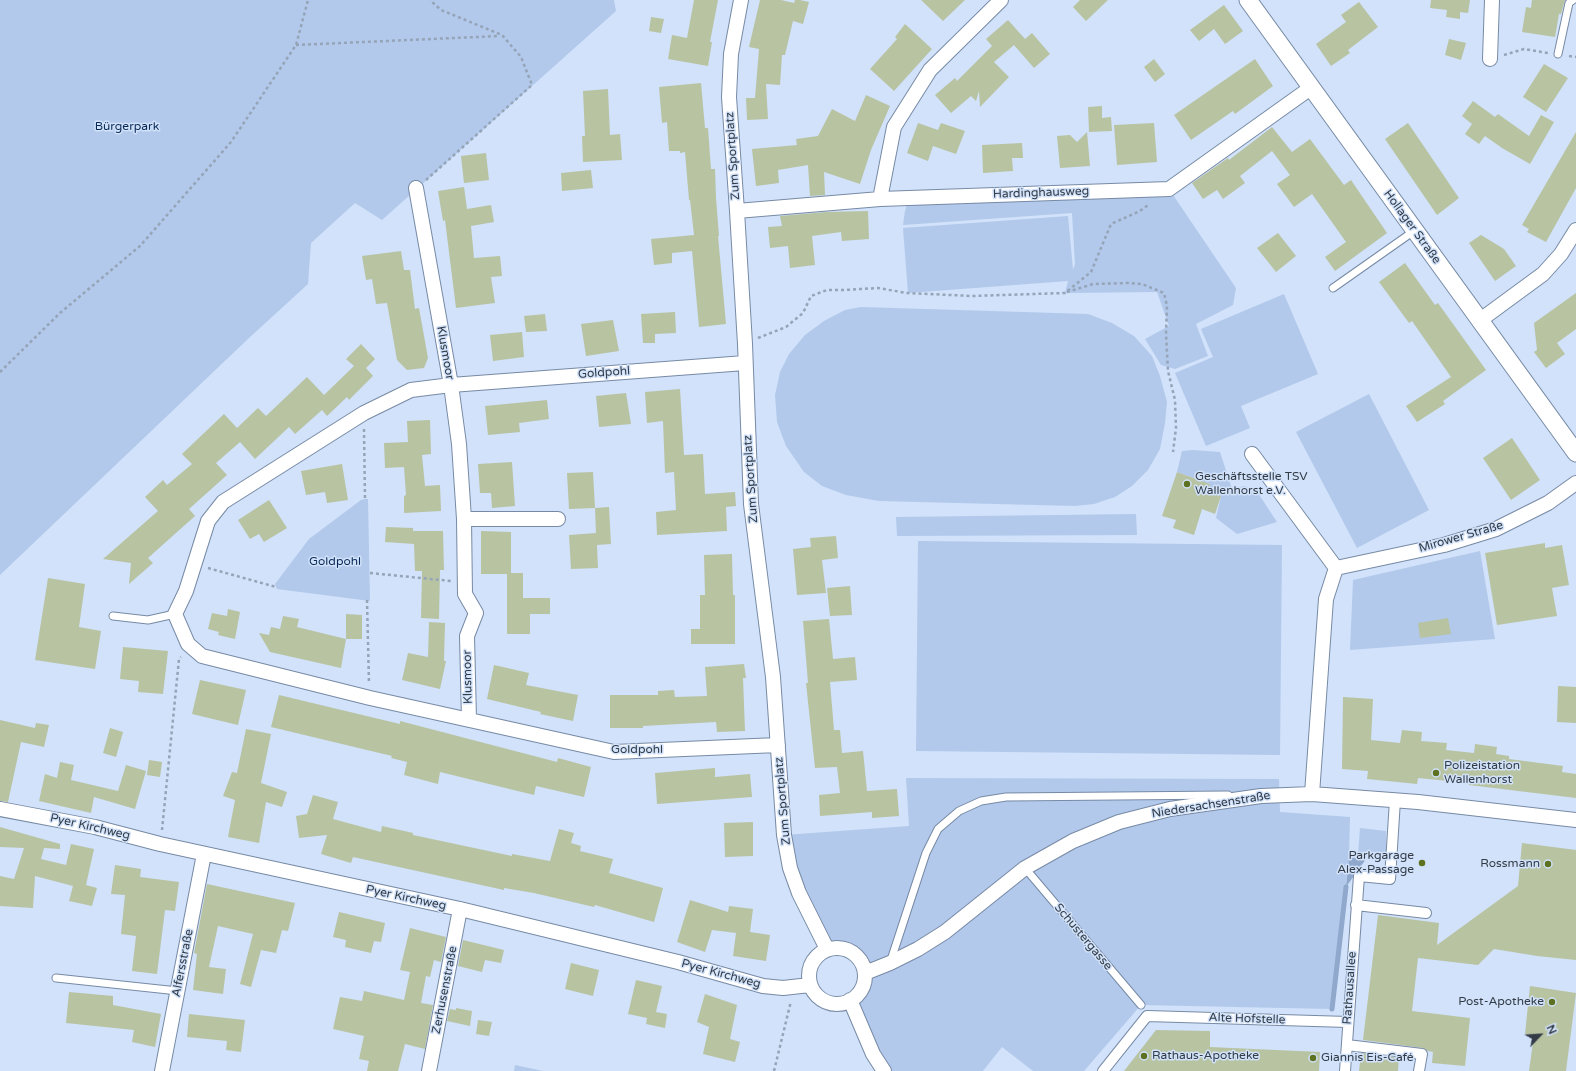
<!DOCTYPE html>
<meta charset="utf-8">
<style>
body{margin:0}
#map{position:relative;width:1576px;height:1071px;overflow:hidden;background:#d1e2fa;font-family:"Varela Round",sans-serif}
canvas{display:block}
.north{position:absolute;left:1520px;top:1015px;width:40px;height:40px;-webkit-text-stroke:3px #d1e2fa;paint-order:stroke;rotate:65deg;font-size:11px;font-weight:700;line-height:16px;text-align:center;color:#323b46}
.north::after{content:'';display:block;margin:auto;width:14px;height:18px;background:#323b46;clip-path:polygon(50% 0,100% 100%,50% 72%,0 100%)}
</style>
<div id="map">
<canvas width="1576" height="1071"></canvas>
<div class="north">N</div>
</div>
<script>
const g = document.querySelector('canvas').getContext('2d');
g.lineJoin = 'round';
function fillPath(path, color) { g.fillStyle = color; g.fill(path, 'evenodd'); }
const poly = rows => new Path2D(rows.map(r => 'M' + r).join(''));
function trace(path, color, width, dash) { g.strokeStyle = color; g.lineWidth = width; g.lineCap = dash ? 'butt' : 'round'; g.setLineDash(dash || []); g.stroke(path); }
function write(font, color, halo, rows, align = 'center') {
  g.font = font + ' "Varela Round",sans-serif'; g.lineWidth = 3; g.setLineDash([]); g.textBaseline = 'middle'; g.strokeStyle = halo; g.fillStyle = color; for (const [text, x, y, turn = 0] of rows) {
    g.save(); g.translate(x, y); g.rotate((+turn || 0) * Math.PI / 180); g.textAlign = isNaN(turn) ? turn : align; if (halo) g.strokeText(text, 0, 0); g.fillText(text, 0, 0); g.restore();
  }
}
fillPath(poly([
 [0,0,614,0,616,11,382,220,355,203,311,243,308,284,249,338,0,575],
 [1169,189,1236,288,1233,305,1196,324,1208,356,1175,369,1161,365,1145,339,1169,326,1157,292,1065,293,1068,281,908,293,903,228,1068,216,1073,270,1075,264,1072,213,903,225,905,211,909,198],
 [1284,294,1318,374,1241,406,1250,428,1206,446,1175,373,1213,357,1201,329],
 [861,307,1088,314,1112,323,1134,336,1152,356,1160,376,1167,402,1165,423,1160,449,1148,470,1132,486,1115,497,1094,504,1075,506,879,501,846,495,822,486,804,472,786,446,777,422,775,395,780,372,789,354,805,335,824,321,845,310],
 [1369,394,1429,510,1357,548,1296,432],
 [1193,450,1220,452,1232,489,1244,486,1256,490,1277,522,1237,534,1216,518,1221,496,1207,492,1210,484,1177,472,1182,451],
 [365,499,368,499,370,601,277,589,275,584,309,539,361,500],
 [1136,514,1137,535,897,536,896,517],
 [918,541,1282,545,1280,755,916,751],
 [1480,551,1495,639,1350,650,1353,580],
 [906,778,1279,779,1280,812,1350,817,1349,857,1332,1009,1141,1005,1084,1071,1033,1071,1002,1047,983,1071,884,1071,855,997,863,985,865,979,863,966,860,959,849,951,836,948,827,949,784,835,909,826],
 [1360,828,1386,831,1386,860,1358,855],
 [515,1065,543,1071,514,1071]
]), '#b2c9eb');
fillPath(poly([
 [1349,857,1366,859,1346,887]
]), '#8fa8cc');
trace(poly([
 [1332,1009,1346,887]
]), '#8fa8cc', 5);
fillPath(poly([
 [694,0,718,0,710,42,712,42,708,66,668,59,672,35,687,38],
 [760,0,781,0,794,3,795,0,800,0,809,2,803,24,793,21,785,55,782,55,780,85,766,84,768,119,747,120,746,98,755,98,759,49,749,47],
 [921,0,965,0,943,21],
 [1080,0,1108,0,1086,21,1073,7],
 [1431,0,1470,0,1468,13,1460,12,1460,19,1446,17,1447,10,1430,8],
 [1532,0,1565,0,1561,14,1559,14,1555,37,1522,32,1526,7,1531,8],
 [1359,2,1378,27,1348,50,1350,53,1331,66,1316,44,1346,22,1341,15],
 [1224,5,1243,31,1225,44,1214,29,1199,41,1190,30],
 [651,17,664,19,661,33,649,31],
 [1008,20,1025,39,1032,33,1050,54,1034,68,1014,45,994,62,1009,77,980,107,979,91,976,101,971,96,951,113,935,95,955,78,957,81,992,46,986,39],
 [905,24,932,49,894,91,870,69,897,39,895,37],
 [1449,39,1466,43,1461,60,1445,55],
 [1154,59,1165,74,1155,82,1144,67],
 [1255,59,1273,86,1235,114,1233,111,1191,140,1174,115],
 [1544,64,1568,78,1546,112,1523,97],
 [701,83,705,128,708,128,711,169,715,169,716,198,719,236,718,236,726,324,699,327,692,251,672,253,672,263,654,265,651,239,694,235,690,200,689,200,685,152,680,153,680,151,669,151,667,122,662,123,659,87],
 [608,89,610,135,620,134,622,160,583,162,582,136,585,136,583,91],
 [866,95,890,106,871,150,860,184,824,172,825,195,810,196,808,165,778,170,779,183,756,186,752,149,797,145,796,139,818,136,832,109,855,121],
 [1473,101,1495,117,1498,114,1529,136,1541,115,1554,122,1530,164,1502,148,1485,136,1479,144,1465,134,1472,124,1462,116],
 [1102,106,1102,118,1111,117,1112,131,1089,132,1088,107],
 [918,123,938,130,941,123,965,131,956,154,933,146,928,161,907,153],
 [1154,123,1157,162,1117,165,1114,125],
 [1408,123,1459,198,1437,215,1385,139],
 [1272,127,1292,152,1310,139,1344,185,1351,180,1387,233,1335,271,1325,257,1346,242,1312,194,1294,207,1277,184,1290,175,1272,151,1240,176,1245,183,1223,199,1217,190,1203,199,1192,183,1228,158,1229,160],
 [1087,132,1090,166,1060,168,1057,136,1070,135,1077,142],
 [1576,132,1576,188,1546,242,1527,232,1529,229,1522,225],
 [1022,143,1023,158,1012,158,1013,171,983,173,982,145],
 [486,153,489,180,464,183,461,156],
 [591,170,593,188,562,191,561,173],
 [464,187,467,209,491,205,494,222,471,226,474,258,500,256,502,276,491,277,495,303,456,308,445,220,443,221,438,191],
 [868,211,869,239,842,241,841,232,812,236,815,265,790,268,788,246,770,248,768,227,782,226,780,216,826,212],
 [1278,233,1296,256,1276,272,1257,248],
 [1481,235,1504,249,1516,266,1495,281,1469,243],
 [401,251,404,270,410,270,415,309,419,308,428,358,424,368,407,370,397,360,387,303,376,304,372,279,366,280,362,256],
 [1405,263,1435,305,1438,303,1486,370,1443,401,1445,404,1417,422,1406,406,1451,377,1412,321,1409,323,1379,282],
 [1576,293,1576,329,1557,343,1565,354,1546,368,1534,352,1537,350,1534,323],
 [675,312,676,333,655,334,655,343,643,343,641,314],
 [545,314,547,331,526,332,524,316],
 [613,320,619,351,586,356,581,324],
 [522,332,524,357,493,361,490,335],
 [361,344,375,359,366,368,373,376,349,400,347,397,327,416,322,410,295,434,289,427,255,459,240,442,216,463,227,475,189,509,195,516,148,558,153,563,129,584,131,563,103,559,158,511,145,497,163,480,167,485,192,464,182,454,224,414,237,428,258,408,266,416,307,377,324,395,354,366,346,359],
 [680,389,684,455,703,454,705,494,735,492,736,506,726,507,727,531,657,535,656,512,676,510,674,472,665,473,663,421,647,423,645,392],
 [626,393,631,424,599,427,596,396],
 [547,400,549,419,519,423,520,432,488,435,485,406],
 [430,420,431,454,422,455,425,486,440,485,441,511,404,513,404,496,406,495,404,467,385,468,384,443,408,442,407,421],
 [1512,438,1540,480,1511,500,1483,458],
 [512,462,515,506,492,508,491,493,480,493,478,464],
 [342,464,348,500,327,503,325,492,306,495,301,471],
 [593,472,595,508,569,509,567,473],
 [1177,472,1210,484,1207,492,1221,496,1215,514,1202,509,1194,535,1173,528,1176,520,1162,516],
 [269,500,287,528,264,542,259,534,250,539,238,520],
 [609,507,611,544,597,545,598,568,571,569,569,535,596,533,595,508],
 [386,527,413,528,413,531,443,531,444,570,440,570,439,619,421,618,422,571,415,571,414,544,385,542],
 [481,531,511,532,511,573,523,573,523,598,550,598,550,614,530,614,530,634,507,634,507,574,481,574],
 [836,536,838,558,822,560,826,593,797,595,793,549,811,547,810,538],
 [1545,543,1545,548,1562,545,1569,585,1552,588,1557,616,1497,625,1485,553],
 [732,554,733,595,735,595,735,644,691,644,691,629,700,629,700,595,705,595,704,555],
 [48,578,85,584,79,627,101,631,95,669,35,660],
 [850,586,852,615,830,616,827,588],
 [228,609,240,612,235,639,218,635,219,632,208,629,212,613,227,616],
 [346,614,362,615,362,639,346,639],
 [283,616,299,619,297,627,346,639,341,668,270,652,259,633,269,635,271,627,280,629],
 [1448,618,1451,634,1420,638,1418,623],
 [829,619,833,659,855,657,857,680,830,682,834,730,840,730,842,753,863,751,867,791,897,789,899,816,872,818,872,812,820,816,819,795,840,793,837,767,815,768,806,683,808,683,803,621],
 [429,622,445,623,444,661,446,661,440,689,402,680,408,653,428,657],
 [123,647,168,651,163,694,138,692,139,681,120,679],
 [744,664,746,678,743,678,745,731,717,732,716,722,643,726,643,728,610,728,610,695,658,695,658,691,674,690,675,697,707,696,705,667],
 [494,665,529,673,526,685,578,695,573,721,540,714,541,712,487,699],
 [200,680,246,690,238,725,192,714],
 [1558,686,1576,687,1576,723,1557,722],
 [279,695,400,724,400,721,557,762,558,758,591,767,584,797,536,786,534,795,440,772,438,784,404,775,407,762,391,758,392,756,271,727],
 [1343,697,1373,699,1371,740,1400,743,1402,730,1422,732,1421,741,1447,743,1446,750,1474,753,1475,744,1497,747,1496,754,1509,756,1509,759,1563,766,1562,772,1576,774,1576,798,1469,785,1469,783,1418,778,1417,784,1367,779,1368,771,1342,769],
 [0,720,35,728,36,723,49,725,44,747,21,742,8,802,0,801],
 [110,728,123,732,116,757,103,753],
 [246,729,271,734,261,783,287,792,282,807,266,802,259,843,228,837,235,800,223,796,232,772,237,773],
 [149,760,162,762,160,777,147,775],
 [60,762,74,765,71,780,118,791,126,765,146,771,135,809,94,797,91,813,39,801,45,774,57,778],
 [715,768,715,777,750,774,752,797,657,804,655,773],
 [313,795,338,802,333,819,381,832,382,826,413,833,413,835,512,856,512,854,550,861,559,829,574,833,571,843,581,846,580,851,613,859,609,873,663,888,654,922,595,905,594,907,534,893,504,888,504,890,353,857,351,863,321,854,327,835,299,838,296,816,307,814],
 [753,822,753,856,725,857,724,823],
 [0,827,60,844,60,849,44,848,41,859,66,865,71,844,94,849,86,885,97,888,92,906,69,901,73,886,35,876,33,908,0,906,0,876,14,879,24,848,0,847],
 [1522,843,1576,850,1576,960,1537,956,1494,949,1478,965,1418,958,1412,1011,1470,1018,1465,1066,1432,1063,1433,1052,1428,1051,1423,1048,1363,1040,1378,915,1439,923,1437,945,1518,886],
 [115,865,141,869,140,877,179,882,175,911,165,910,157,974,132,971,136,936,121,934,125,895,111,894],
 [207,884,295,903,288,931,282,930,276,953,261,950,251,987,240,984,253,934,218,926,209,967,226,969,223,994,193,990,197,954,194,953],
 [690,900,728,912,729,906,753,909,750,932,770,935,766,961,733,956,736,933,712,930,705,952,677,942],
 [339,912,385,923,381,942,374,941,371,953,345,947,346,940,333,937],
 [410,928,446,937,441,962,434,960,430,977,426,976,421,1003,433,1005,425,1049,405,1044,398,1071,367,1071,369,1061,359,1059,364,1036,333,1029,340,997,362,1001,364,991,404,1000,410,972,400,970],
 [463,940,504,950,501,963,485,960,482,972,458,966],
 [571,963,599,970,593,996,565,989],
 [636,980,662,986,656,1012,667,1014,665,1028,646,1024,647,1018,628,1014],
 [1530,986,1576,993,1566,1071,1529,1071,1534,1035,1525,1034],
 [69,992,113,996,113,1005,161,1014,155,1047,132,1042,134,1030,66,1023],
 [705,994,737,1005,730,1039,740,1042,735,1062,703,1054,709,1027,697,1022],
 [456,1008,472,1011,470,1026,447,1021,450,1009,456,1010],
 [189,1014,245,1020,241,1052,226,1050,227,1041,187,1037],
 [478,1020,492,1022,489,1036,476,1034],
 [1156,1030,1210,1031,1210,1047,1320,1052,1319,1071,1124,1071],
 [1361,1053,1399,1058,1398,1071,1359,1071]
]), '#b8c3a2');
const service = poly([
 [1558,54,1569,3,1573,0],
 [1333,288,1414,231],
 [113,616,148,620,175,614],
 [1025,868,1141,1005],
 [890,963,926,853,938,829,959,811,981,801,1006,797,1228,795],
 [56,978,178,991]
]);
const pedestrian = poly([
 [1356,905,1426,913],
 [1347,1045,1422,1054,1419,1071],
 [1103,1071,1147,1016,1348,1022],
 [1345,1071,1359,876,1390,879,1395,800]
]);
const minor = poly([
 [741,0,731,54,729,97,737,211,745,344,751,504,773,677,784,835,790,868,799,893,827,949],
 [1490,59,1492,0],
 [416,188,451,385,459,444,464,519,465,594,476,613,467,636,469,720],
 [880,199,894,127,930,70,1001,0],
 [737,211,880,199,1169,189,1312,87],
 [1479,321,1543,274,1561,254,1576,230],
 [745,363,451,385,411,390,364,413,223,502,208,521,186,591,175,614,188,644,202,656,370,698,614,752,778,745],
 [1252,454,1336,568],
 [464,519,558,519],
 [1312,794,1326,599,1336,568,1444,545,1496,529,1548,503,1576,483],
 [0,809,95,827,160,844,460,909,678,962,763,986,783,988,810,985],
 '809 976a28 28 0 1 1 56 0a28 28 0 1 1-56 0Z',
 [865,973,890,963,918,949,945,932,1025,868,1073,841,1119,822,1170,809,1261,796,1312,794,1418,802,1576,820],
 [850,1000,873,1054,884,1071],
 [162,1071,204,854],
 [429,1071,460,909]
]);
const tertiary = poly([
 [1248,0,1576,453]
]);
trace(service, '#778aa5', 9);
trace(pedestrian, '#778aa5', 12);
trace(minor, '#778aa5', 16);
trace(tertiary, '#778aa5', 19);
trace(poly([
 [296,45,499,36],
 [1504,55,1524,49,1548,53],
 [1569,56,1576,57],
 [426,180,532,85,521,57,502,35,441,10,430,0],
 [1067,292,1093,284,1128,283,1142,284,1164,293,1167,306,1166,334,1168,371,1175,400,1176,428,1173,452],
 [758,338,786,327,803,313,811,296,827,290,844,290,878,288,907,293,972,296,1065,293,1091,272,1111,224,1140,211,1148,205],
 [0,372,60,313,140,246,231,142,296,45,308,0],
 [364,429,365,499],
 [208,568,276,587],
 [370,573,451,581],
 [367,600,369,684],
 [162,830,179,659,181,657],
 [774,1071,791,1001]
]), '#95a4b7', 2.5, [3, 3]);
trace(service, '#fff', 7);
trace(pedestrian, '#fff', 10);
trace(minor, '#fff', 14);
trace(tertiary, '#fff', 17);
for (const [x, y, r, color] of [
 [1187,484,4,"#5d7120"],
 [1436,773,4,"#5d7120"],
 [1422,863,4,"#5d7120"],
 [1548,864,4,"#5d7120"],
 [1552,1002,4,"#5d7120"],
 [1144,1056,4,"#5d7120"],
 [1313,1058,4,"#5d7120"]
]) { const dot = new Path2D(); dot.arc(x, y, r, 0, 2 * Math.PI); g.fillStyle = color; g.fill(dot); trace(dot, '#d1e2fa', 1.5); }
write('12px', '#082956', '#d1e2fa', [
 ["Bürgerpark",127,127],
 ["Goldpohl",335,562]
]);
write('12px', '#323b46', '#d1e2fa', [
 ["Zum Sportplatz",733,156,-94],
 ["Hardinghausweg",1041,193,-2],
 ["Hollager Straße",1412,227,54],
 ["Klusmoor",445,353,80],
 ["Goldpohl",604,373,-4],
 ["Zum Sportplatz",751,479,-94],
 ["Mirower Straße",1461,537,-16],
 ["Klusmoor",468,677,-91],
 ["Goldpohl",637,750],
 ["Zum Sportplatz",783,801,-95],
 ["Niedersachsenstraße",1211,805,-9],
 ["Pyer Kirchweg",90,827,13],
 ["Pyer Kirchweg",406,898,12],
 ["Schustergasse",1083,937,50],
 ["Alfersstraße",183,963,-79],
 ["Pyer Kirchweg",721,974,15],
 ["Rathausallee",1350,988,-86],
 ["Zerhusenstraße",445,990,-79],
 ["Alte Hofstelle",1247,1019,2]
]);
write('12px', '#323b46', '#d1e2fa', [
 ["Geschäftsstelle TSV",1195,477],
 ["Wallenhorst e.V.",1195,491],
 ["Polizeistation",1444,766],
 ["Wallenhorst",1444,780],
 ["Parkgarage",1414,856,"right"],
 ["Alex-Passage",1414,870,"right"],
 ["Rossmann",1540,864,"right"],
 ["Post-Apotheke",1544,1002,"right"],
 ["Rathaus-Apotheke",1152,1056],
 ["Giannis Eis-Café",1321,1058]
], 'left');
</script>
